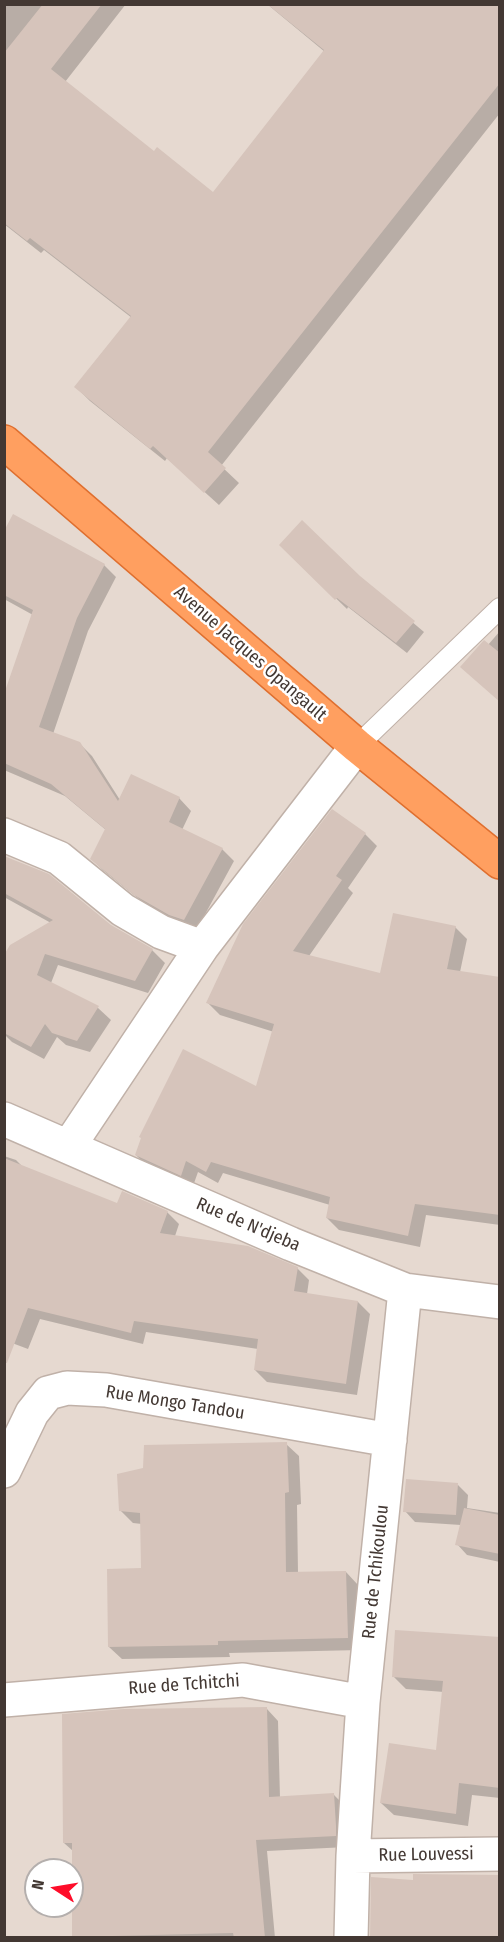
<!DOCTYPE html>
<style>
body{margin:0}
#map{position:relative;width:504px;height:1942px;overflow:hidden;background:#f2e9e2;font-family:"Fira Sans Condensed",sans-serif}
canvas{display:block}
.frame{position:absolute;inset:0;border:6px solid #433833;pointer-events:none}
.north{position:absolute;left:24px;top:1858px;width:60px;height:60px;box-sizing:border-box;background:#fff;border:2px solid #b4afad;border-radius:50%;rotate:282deg;font-size:16px;font-weight:700;line-height:24px;text-align:center;color:#433833}
.north::after{content:'';display:block;margin:auto;width:21px;height:27px;background:#fe0d2a;clip-path:polygon(50% 0,100% 100%,50% 72%,0 100%)}
</style>
<div id="map">
<canvas width="504" height="1942"></canvas>
<div class="frame"></div>
<div class="north">N</div>
</div>
<script>
const g = document.querySelector('canvas').getContext('2d');
g.lineJoin = 'round';
function fillPath(path, color) { g.fillStyle = color; g.fill(path, 'evenodd'); }
const poly = rows => new Path2D(rows.map(r => 'M' + r).join(''));
function trace(path, color, width, dash) { g.strokeStyle = color; g.lineWidth = width; g.lineCap = dash ? 'butt' : 'round'; g.setLineDash(dash || []); g.stroke(path); }
function write(font, color, halo, rows, align = 'center') {
  g.font = font + ' "Fira Sans Condensed",sans-serif'; g.lineWidth = 5; g.setLineDash([]); g.textBaseline = 'middle'; g.strokeStyle = halo; g.fillStyle = color; for (const [text, x, y, turn = 0] of rows) {
    g.save(); g.translate(x, y); g.rotate((+turn || 0) * Math.PI / 180); g.textAlign = isNaN(turn) ? turn : align; if (halo) g.strokeText(text, 0, 0); g.fillText(text, 0, 0); g.restore();
  }
}
fillPath(poly([
 [5,5,499,5,499,1937,5,1938],
 [36,1870,72,1870,72,1906,36,1906]
]), '#e6d9d0');
fillPath(poly([
 [4,4,126,4,65,82,154,153,213,194,325,52,267,4,500,4,500,113,221,466,239,483,219,505,167,458,165,461,90,401,76,387,132,318,44,250,41,253,4,224],
 [14,516,104,565,116,577,88,631,53,734,79,743,92,756,120,800,179,798,191,811,182,830,222,849,234,861,196,931,183,927,148,906,104,871,92,859,106,830,65,796,4,770,4,696,33,615,4,599,4,534],
 [281,545,359,577,424,632,407,653,348,607,347,609],
 [500,631,500,702,488,645],
 [365,834,377,846,348,888,353,893,309,956,382,975,455,927,467,939,460,972,500,978,500,1225,426,1215,420,1247,339,1230,327,1218,330,1205,223,1173,218,1183,198,1172,193,1186,148,1167,136,1155,257,1089,274,1032,220,1015,208,1003],
 [4,857,110,926,152,950,165,963,148,993,58,965,51,983,98,1008,111,1020,90,1052,66,1045,57,1037,44,1059,12,1042,4,1034,4,958,51,923,4,897],
 [4,1156,16,1160,23,1167,118,1205,167,1212,179,1224,175,1236,297,1268,309,1280,307,1294,358,1302,370,1314,357,1395,267,1382,255,1370,258,1349,146,1332,143,1344,40,1319,28,1349,4,1340],
 [286,1444,299,1456,301,1504,297,1505,298,1573,346,1572,358,1585,360,1650,229,1653,230,1657,122,1659,109,1647,143,1570,142,1524,133,1523,120,1510],
 [458,1485,468,1495,467,1508,500,1513,500,1562,467,1555,457,1544,461,1525,415,1522,405,1511],
 [500,1638,500,1798,472,1795,468,1826,394,1815,381,1803,438,1752,444,1692,406,1689,394,1677],
 [267,1709,278,1721,280,1798,334,1795,345,1806,347,1847,267,1851,275,1938,75,1938,73,1936,73,1851,64,1843]
]), '#0003');
fillPath(poly([
 [43,4,102,4,51,69,154,151,157,147,213,192,324,50,267,4,500,4,500,83,208,452,226,468,204,493,153,446,150,449,74,387,131,316,30,238,27,241,4,223,4,53],
 [13,514,105,564,77,618,39,727,80,742,118,801,131,774,180,797,169,822,223,848,184,920,169,915,134,895,90,859,105,829,51,784,4,763,4,694,33,610,4,595,4,531],
 [302,520,360,576,415,621,396,643,337,598,335,600,279,545],
 [484,640,500,653,500,702,460,667],
 [332,809,366,833,336,876,342,880,293,951,380,973,393,913,456,926,447,969,500,977,500,1215,415,1204,408,1236,326,1218,330,1197,211,1162,206,1172,186,1161,181,1176,135,1155,141,1138,139,1137,183,1049,256,1086,274,1024,206,1003,243,924],
 [4,856,49,874,111,925,153,949,135,981,45,954,37,975,99,1006,77,1041,52,1033,45,1024,31,1047,4,1033,4,955,10,945,53,920,4,893],
 [4,1158,117,1203,122,1191,168,1211,160,1233,248,1246,298,1267,294,1291,358,1301,346,1384,254,1370,258,1339,134,1321,131,1333,28,1308,7,1363,4,1363],
 [287,1442,289,1492,285,1493,286,1572,346,1571,348,1638,218,1641,218,1645,108,1647,107,1569,141,1568,140,1513,119,1511,117,1474,143,1468,144,1445],
 [406,1479,458,1483,456,1515,403,1512],
 [464,1508,500,1515,500,1554,455,1545],
 [395,1630,500,1637,500,1788,459,1783,456,1814,380,1803,389,1743,436,1750,443,1681,392,1677],
 [267,1707,269,1797,334,1793,336,1826,336,1836,256,1840,265,1938,234,1938,233,1933,72,1937,72,1843,63,1843,62,1714,124,1709],
 [413,1874,500,1875,500,1938,370,1938,371,1877,413,1880]
]), '#d6c4bb');
const lane = poly([
 [357,746,500,608]
]);
const street = poly([
 [4,835,59,858,123,910,161,932,202,947],
 [4,1119,291,1244,405,1290,500,1302],
 [69,1146,202,947,357,746],
 [4,1471,32,1413,48,1393,67,1388,106,1390,390,1440],
 [4,1700,243,1680,363,1702],
 [353,1856,500,1854],
 [351,1938,353,1856,363,1702,405,1290]
]);
const highway = poly([
 [4,442,357,746,500,862]
]);
trace(lane, '#c0b1a8', 22);
trace(street, '#c0b1a8', 36);
trace(highway, '#df6f2f', 36);
trace(lane, '#fff', 20);
trace(street, '#fff', 33);
trace(highway, '#ff9f60', 33);
write('18px', '#433833', '#fff', [
 ["Avenue Jacques Opangault",250,654,41],
 ["Rue de N'djeba",248,1225,23],
 ["Rue Mongo Tandou",175,1403,9],
 ["Rue de Tchikoulou",376,1572,-84],
 ["Rue de Tchitchi",184,1685,-4],
 ["Rue Louvessi",426,1855,-1]
]);
</script>
